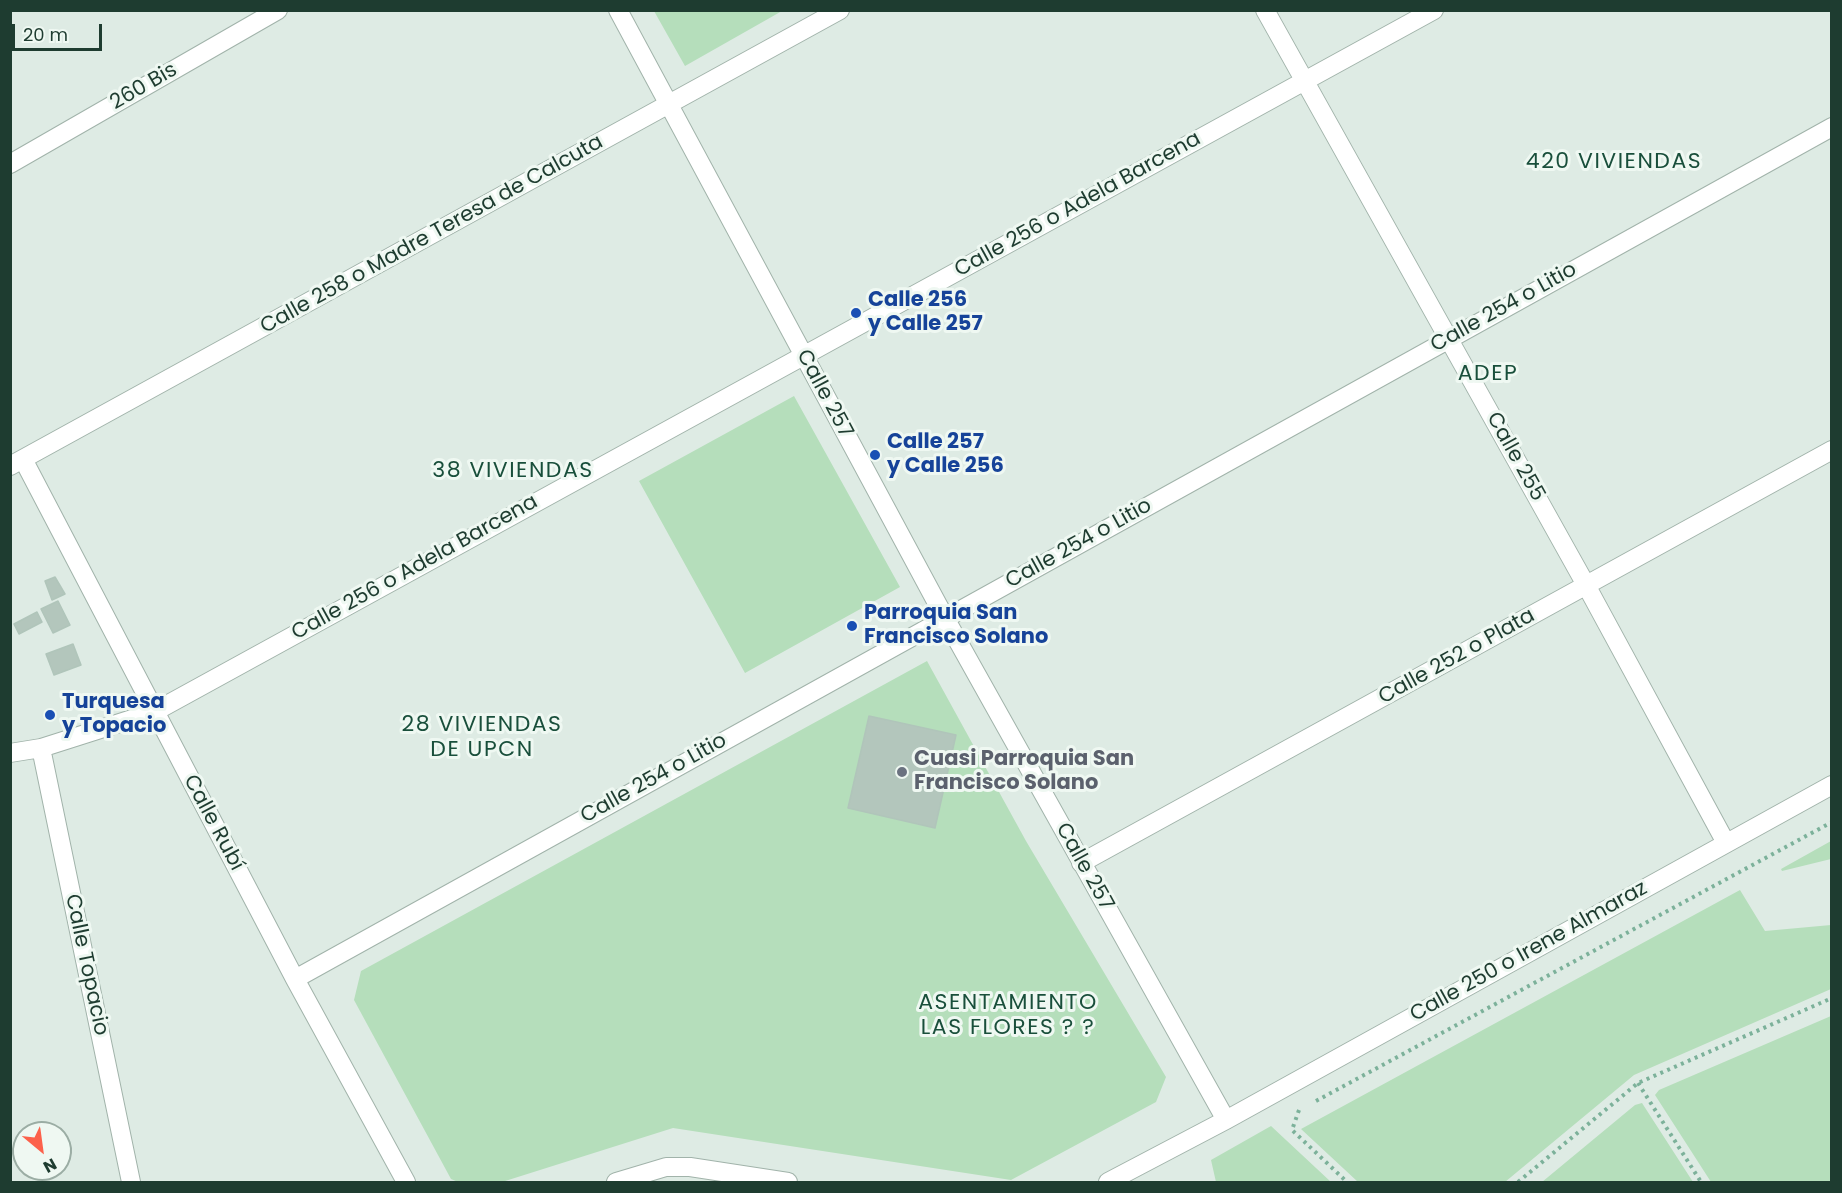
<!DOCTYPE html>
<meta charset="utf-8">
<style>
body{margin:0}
#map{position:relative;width:1842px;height:1193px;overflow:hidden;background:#deebe4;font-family:Poppins,sans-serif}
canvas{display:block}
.frame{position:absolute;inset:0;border:12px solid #1e3c30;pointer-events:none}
.north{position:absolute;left:12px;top:1121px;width:60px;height:60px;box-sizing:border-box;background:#eff8f2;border:2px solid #9bada4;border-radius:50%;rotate:151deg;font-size:16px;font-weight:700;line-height:24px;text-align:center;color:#1e3c30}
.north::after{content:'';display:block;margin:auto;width:21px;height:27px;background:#fc614b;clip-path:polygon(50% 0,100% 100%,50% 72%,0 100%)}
.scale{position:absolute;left:12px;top:24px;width:90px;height:27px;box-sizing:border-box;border:3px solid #1e3c30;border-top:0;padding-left:8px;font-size:18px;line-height:21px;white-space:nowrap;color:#1e3c30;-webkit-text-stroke:4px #eff8f2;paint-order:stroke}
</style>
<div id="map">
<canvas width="1842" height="1193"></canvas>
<div class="frame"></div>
<div class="north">N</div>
<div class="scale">20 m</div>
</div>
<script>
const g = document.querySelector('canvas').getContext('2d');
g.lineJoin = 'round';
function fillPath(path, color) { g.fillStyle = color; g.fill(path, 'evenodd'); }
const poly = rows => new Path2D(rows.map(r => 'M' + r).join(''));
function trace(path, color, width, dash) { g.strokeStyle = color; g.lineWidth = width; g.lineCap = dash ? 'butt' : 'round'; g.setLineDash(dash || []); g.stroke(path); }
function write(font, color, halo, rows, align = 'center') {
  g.font = font + ' Poppins,sans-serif'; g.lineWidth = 6; g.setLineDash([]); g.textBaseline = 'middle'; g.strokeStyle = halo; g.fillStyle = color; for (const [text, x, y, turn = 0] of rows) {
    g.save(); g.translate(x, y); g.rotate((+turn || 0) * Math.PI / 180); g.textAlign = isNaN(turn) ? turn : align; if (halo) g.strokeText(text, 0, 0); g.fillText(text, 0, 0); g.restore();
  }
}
fillPath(poly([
 [654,11,782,11,685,66],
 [794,396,900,587,745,673,639,481],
 [927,661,1026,841,1166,1077,1156,1102,1011,1180,673,1128,502,1182,458,1182,451,1179,354,1000,361,971],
 [1831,841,1831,859,1782,871,1781,869],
 [1740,890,1765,931,1831,925,1831,989,1634,1075,1505,1182,1358,1182,1301,1129],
 [1831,1016,1831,1182,1711,1182,1655,1095,1659,1090],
 [1642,1103,1693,1182,1542,1182,1635,1105],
 [1271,1126,1331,1182,1216,1182,1211,1160]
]), '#b5debb');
const building = poly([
 [55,577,65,594,52,600,45,581,55,577],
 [58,601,70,625,53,633,41,609,58,601],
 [37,612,42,622,19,634,14,624,37,612],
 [73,644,81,665,54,675,46,654,73,644],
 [869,716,956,735,935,828,848,808,869,716]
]);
fillPath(building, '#b3c6bc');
trace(building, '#b0c5ba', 1.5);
const minor = poly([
 [618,10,945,618,1226,1120],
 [1265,10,1586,585,1726,843],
 [10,164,278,10],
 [24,461,295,979,406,1182],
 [10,466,840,10],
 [41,748,131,1182],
 [10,753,41,748,154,712,1434,10],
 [1081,863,1832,450],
 [295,979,1832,127],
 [616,1182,666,1167,690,1167,788,1182],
 [1108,1182,1226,1120,1832,785]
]);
trace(minor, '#a1b3aa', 20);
trace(poly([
 [1638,1083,1701,1182],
 [1316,1101,1832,822],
 [1299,1110,1292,1130,1347,1182],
 [1518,1182,1638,1083,1832,998]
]), '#7cb19a', 4, [3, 4.5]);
trace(minor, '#fff', 18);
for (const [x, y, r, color] of [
 [856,313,6,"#1a4fb4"],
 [875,455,6,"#1a4fb4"],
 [852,626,6,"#1a4fb4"],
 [50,715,6,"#1a4fb4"],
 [902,772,6,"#6b7280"]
]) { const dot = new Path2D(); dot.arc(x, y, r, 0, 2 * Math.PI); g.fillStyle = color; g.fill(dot); trace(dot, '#eff8f2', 2); }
write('21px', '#1e3c30', '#eff8f2', [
 ["260 Bis",144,87,-30],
 ["Calle 256 o Adela Barcena",1078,205,-29],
 ["Calle 258 o Madre Teresa de Calcuta",432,235,-29],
 ["Calle 254 o Litio",1504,308,-29],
 ["Calle 257",824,394,62],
 ["Calle 255",1515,457,61],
 ["Calle 254 o Litio",1079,544,-29],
 ["Calle 256 o Adela Barcena",415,568,-29],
 ["Calle 252 o Plata",1457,657,-29],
 ["Calle 254 o Litio",654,779,-29],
 ["Calle Rubí",213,823,62],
 ["Calle 257",1084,867,61],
 ["Calle 250 o Irene Almaraz",1529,952,-29],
 ["Calle Topacio",86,965,78]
]);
write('bold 21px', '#164399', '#eff8f2', [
 ["Calle 256",868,301],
 ["y Calle 257",868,325],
 ["Calle 257",887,443],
 ["y Calle 256",887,467],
 ["Parroquia San",864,614],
 ["Francisco Solano",864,638],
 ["Turquesa",62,703],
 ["y Topacio",62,727]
], 'left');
write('bold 21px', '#5b616d', '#eff8f2', [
 ["Cuasi Parroquia San",914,760],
 ["Francisco Solano",914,784]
], 'left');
g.letterSpacing = '1.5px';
write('22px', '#194f3b', '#eff8f2', [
 ["420 VIVIENDAS",1614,162],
 ["ADEP",1488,374],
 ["38 VIVIENDAS",513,471],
 ["28 VIVIENDAS",482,725],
 ["DE UPCN",482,750],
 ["ASENTAMIENTO",1008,1003],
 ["LAS FLORES ? ?",1008,1028]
]);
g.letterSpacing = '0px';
</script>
